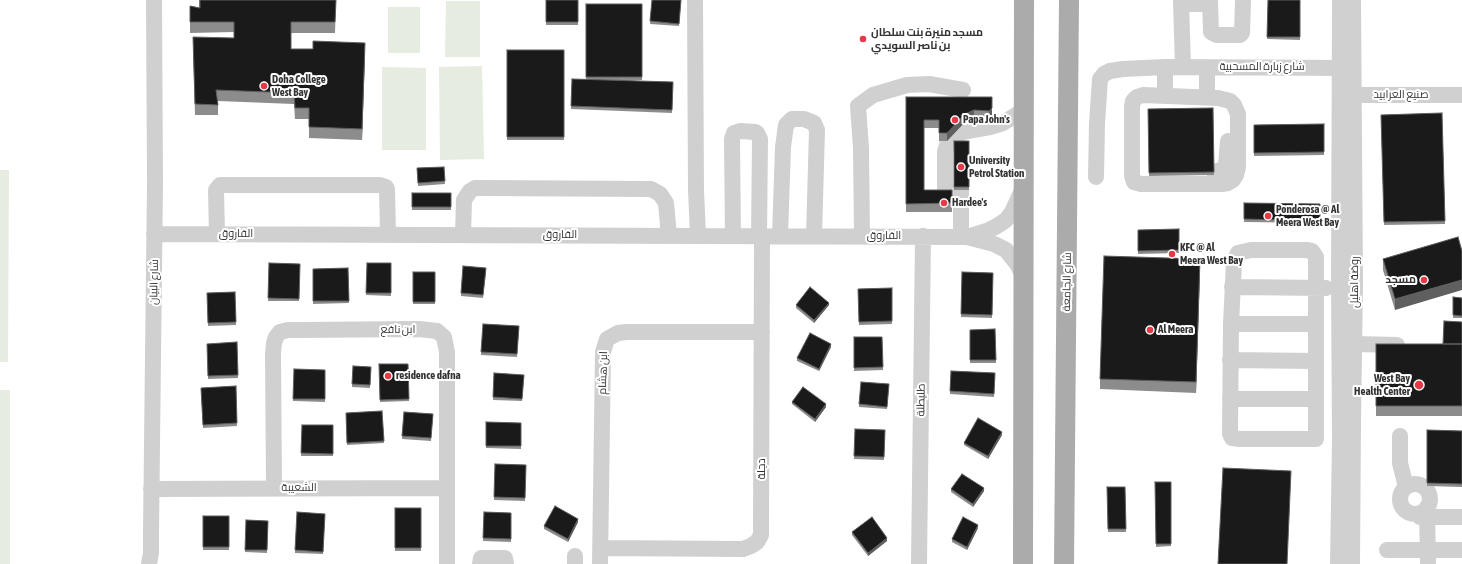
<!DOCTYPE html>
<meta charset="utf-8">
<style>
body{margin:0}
canvas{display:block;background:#fff}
</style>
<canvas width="1462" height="564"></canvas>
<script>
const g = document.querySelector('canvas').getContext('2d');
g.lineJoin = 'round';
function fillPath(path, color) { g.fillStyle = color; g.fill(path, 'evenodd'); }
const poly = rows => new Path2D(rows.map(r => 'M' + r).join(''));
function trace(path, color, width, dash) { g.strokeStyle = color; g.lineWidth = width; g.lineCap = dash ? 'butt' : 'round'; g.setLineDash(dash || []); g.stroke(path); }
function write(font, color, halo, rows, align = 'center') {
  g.font = font + ' "Asap Condensed",Cairo,sans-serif'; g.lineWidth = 4; g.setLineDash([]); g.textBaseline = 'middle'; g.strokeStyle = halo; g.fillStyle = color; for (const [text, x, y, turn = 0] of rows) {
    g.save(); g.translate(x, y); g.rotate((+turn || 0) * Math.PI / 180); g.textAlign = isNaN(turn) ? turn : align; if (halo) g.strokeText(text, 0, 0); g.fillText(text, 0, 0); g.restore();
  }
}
fillPath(poly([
 [446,1,480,1,480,57,445,57],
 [388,7,420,7,420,53,388,53],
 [482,66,484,159,440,160,439,67],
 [382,67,426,68,426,150,382,150],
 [0,170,9,170,8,362,0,362],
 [0,390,10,390,10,564,0,564]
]), '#e6ecdf');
trace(poly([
 [695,0,696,190,698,236],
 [1181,0,1183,67],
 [1210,0,1211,32,1216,35,1240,35,1242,33,1243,0],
 [1181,4,1210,4],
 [1165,67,1165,95],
 [1143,95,1218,98,1230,101,1234,105,1238,114,1238,167,1236,175,1233,180,1228,183,1222,184,1141,184,1134,182,1132,176,1132,106,1133,101,1137,97,1143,95],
 [1343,95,1462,95],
 [1207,97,1207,67],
 [1214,172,1223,169,1226,165,1228,141],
 [1096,177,1097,124,1100,79,1104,74,1110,71,1123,69,1165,67,1351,68],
 [961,194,949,193,945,190,945,152,947,145,962,132,990,127,1003,123,1024,110],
 [154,234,967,237,994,244,1006,250,1017,264,1024,278],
 [217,234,216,190,220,185,380,185,386,187,387,189,388,235],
 [463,235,464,200,470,191,475,188,481,188,651,189,660,194,666,203,669,236],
 [733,236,732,139,734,133,740,131,755,132,757,133,760,139,759,236],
 [780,236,783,147,786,125,792,119,804,119,814,123,817,130,814,236],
 [862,236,861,148,858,106,873,95,907,85,929,84,963,90],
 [961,237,961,190],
 [967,237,989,230,997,226,1006,220,1012,212,1023,188],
 [1251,250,1306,250,1312,251,1316,257,1316,439,1240,439,1232,438,1230,434,1231,324,1234,262,1238,253,1251,250],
 [1232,287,1326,288],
 [1231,324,1316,324],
 [1355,344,1397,345],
 [1230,360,1316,361],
 [1230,399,1316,399],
 [1400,436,1400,463,1406,487],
 '1400 499a15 15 0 1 1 30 0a15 15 0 1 1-30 0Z',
 [274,488,273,354,274,343,276,337,280,332,288,330,300,330,419,329,437,331,444,337,447,352,447,564],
 [151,489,446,488],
 [1427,507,1428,564],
 [1420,517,1462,517],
 [601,548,743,549,751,546,757,542,761,535,762,236],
 [1387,550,1462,550],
 [575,556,575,564],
 [149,564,151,553,151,532,155,183,154,0],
 [480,564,481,558,505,558,506,564],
 [600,564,603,352,607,339,618,333,626,332,762,332],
 [919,564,923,236],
 [1338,564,1340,440,1339,282,1340,0],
 [1352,564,1353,423,1355,282,1353,0]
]), '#d0d0d0', 16);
trace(poly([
 [1023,564,1024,0],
 [1064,564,1069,0]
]), '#ababab', 20);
fillPath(poly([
 [199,0,336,0,335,33,291,33,291,49,365,53,362,140,309,138,309,119,295,119,294,104,218,101,218,115,195,115,193,48,234,38,234,32,190,33,190,6,199,8],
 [546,0,578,0,578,25,546,25],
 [652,0,681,0,679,26,650,24],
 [1268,0,1300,0,1300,40,1267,39],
 [586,4,642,4,642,80,612,80,673,82,672,113,571,109,572,79,586,79],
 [507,50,564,50,564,140,507,140],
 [906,97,992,97,992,116,989,119,974,118,965,122,947,141,939,141,939,128,924,128,924,190,952,190,952,212,906,212],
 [1213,108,1214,175,1149,176,1148,109],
 [1442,113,1445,224,1384,225,1381,115],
 [1324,124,1324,155,1254,156,1254,125],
 [954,141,969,141,969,190,954,190],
 [444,167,445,184,418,186,417,168],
 [412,193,451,193,451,210,412,210],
 [1244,203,1320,204,1320,223,1244,222],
 [1179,229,1179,253,1138,254,1138,230],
 [1458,237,1395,310,1383,270,1383,259],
 [269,263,300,264,299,301,268,301],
 [367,263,391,263,391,296,366,295],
 [348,268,349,303,313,304,313,269],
 [1200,270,1196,393,1100,389,1100,379],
 [486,271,483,298,461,296,461,293],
 [413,272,435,272,435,304,413,304],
 [962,272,993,273,992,318,961,317],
 [892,288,892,324,859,325,858,289],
 [235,292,236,325,208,326,207,293],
 [1453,297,1462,298,1462,318,1453,318],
 [796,305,829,305,814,323,796,308],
 [1462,322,1462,416,1376,416,1376,344,1443,344],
 [483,324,519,326,517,357,481,355],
 [995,329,996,363,970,363,970,330],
 [854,337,882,337,883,370,854,371],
 [207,344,238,375,238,378,208,379],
 [831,347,819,371,797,361,797,358],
 [379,364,408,364,409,401,380,402],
 [353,366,371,367,370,388,352,387],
 [294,369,325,370,325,402,293,401],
 [951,371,995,373,994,397,950,394],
 [494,373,524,375,522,401,493,400],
 [889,384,887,409,859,407,859,404],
 [236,386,237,426,203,428,201,388],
 [792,402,826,407,815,422,792,404],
 [382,411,384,443,347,445,346,413],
 [404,412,433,414,431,441,402,439],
 [486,422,521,423,521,449,486,448],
 [302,425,333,425,333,456,301,456],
 [885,430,884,460,854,459,854,456],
 [1427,430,1462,431,1462,487,1427,486],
 [1002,435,988,459,964,445,964,443],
 [495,464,526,465,525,501,494,500],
 [1155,482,1171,482,1171,546,1156,547],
 [1107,487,1125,487,1126,532,1108,532],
 [951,489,984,491,973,507,951,492],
 [395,508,421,508,421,551,395,551],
 [297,512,325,514,323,554,295,553],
 [484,512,511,513,511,542,483,541],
 [203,516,229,516,229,550,203,550],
 [246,520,268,521,267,553,245,552],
 [578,522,568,542,544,529,544,526],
 [978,528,967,550,952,542,952,539],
 [852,532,887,541,868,556,852,535]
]), '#8c8c8c');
fillPath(poly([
 [365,43,365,53,362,140,362,129],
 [992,108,992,116,989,119,989,111],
 [974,110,974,118,965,122,947,141,947,133,965,114],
 [1200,259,1200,270,1196,393,1196,382],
 [1462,280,1462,290,1395,310,1395,299],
 [829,303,829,305,814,323,814,320],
 [831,344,831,347,819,371,819,369],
 [826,404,826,407,815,422,815,419],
 [1002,432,1002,435,988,459,988,456],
 [984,488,984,491,973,507,973,504],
 [578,519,578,522,568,542,568,539],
 [978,525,978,528,967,550,967,547],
 [887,538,887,541,868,556,868,553]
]), '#5f5f5f');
const building = poly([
 [200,0,336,0,335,22,291,22,291,49,313,49,313,41,365,43,362,129,309,127,309,108,295,108,294,93,216,90,218,105,195,104,193,37,234,38,234,22,190,22,190,6,200,8,200,0],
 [546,0,578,0,578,22,546,22,546,0],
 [652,0,681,0,679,24,650,21,652,0],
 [1268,0,1300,0,1300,37,1267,37,1268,0],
 [586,4,642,4,642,77,586,77,586,4],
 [507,50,564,50,564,137,507,137,507,50],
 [572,79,673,82,672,110,571,106,572,79],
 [906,97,992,97,992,108,989,111,974,110,965,114,947,133,939,133,939,120,924,120,924,190,952,190,952,203,906,204,906,97],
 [1213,108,1214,172,1149,173,1148,109,1213,108],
 [1442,113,1445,221,1384,222,1381,115,1442,113],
 [1324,124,1324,152,1254,153,1254,125,1324,124],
 [954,141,969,141,969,187,954,187,954,141],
 [444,167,445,181,418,183,417,168,444,167],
 [412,193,451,193,451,207,412,207,412,193],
 [1244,203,1320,204,1320,221,1244,219,1244,203],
 [1179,229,1179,250,1138,251,1138,230,1179,229],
 [1458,237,1462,251,1462,280,1395,299,1383,259,1458,237],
 [1104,256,1200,259,1196,382,1100,379,1104,256],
 [269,263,300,264,299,299,268,298,269,263],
 [367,263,391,263,391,293,366,293,367,263],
 [463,266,486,268,483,295,461,293,463,266],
 [348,268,349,301,313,301,313,269,348,268],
 [413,272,435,272,435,302,413,302,413,272],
 [962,272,993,273,992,315,961,314,962,272],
 [810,287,829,303,814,320,796,305,810,287],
 [892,288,892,321,859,322,858,289,892,288],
 [235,292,236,322,208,323,207,293,235,292],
 [1453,297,1462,298,1462,316,1453,315,1453,297],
 [1444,321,1462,322,1462,344,1443,344,1444,321],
 [483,324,519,326,517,354,481,352,483,324],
 [995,329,996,360,970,360,970,330,995,329],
 [810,333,831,344,819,369,797,358,810,333],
 [854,337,882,337,883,367,854,368,854,337],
 [237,342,238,375,208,376,207,344,237,342],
 [1376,344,1462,344,1462,406,1376,406,1376,344],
 [379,364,408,364,409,399,380,400,379,364],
 [353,366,371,367,370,385,352,384,353,366],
 [294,369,325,370,325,399,293,399,294,369],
 [951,371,995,373,994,394,950,391,951,371],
 [494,373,524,375,522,399,493,397,494,373],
 [861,382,889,384,887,407,859,404,861,382],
 [236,386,237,423,203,425,201,388,236,386],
 [803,387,826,404,815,419,792,402,803,387],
 [382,411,384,441,347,443,346,413,382,411],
 [404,412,433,414,431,438,402,436,404,412],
 [978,418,1002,432,988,456,964,443,978,418],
 [486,422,521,423,521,446,486,446,486,422],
 [302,425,333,425,333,454,301,453,302,425],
 [855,429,885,430,884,457,854,456,855,429],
 [1427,430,1462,431,1462,484,1427,483,1427,430],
 [495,464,526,465,525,498,494,497,495,464],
 [1223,468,1291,471,1287,564,1218,564,1223,468],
 [962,474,984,488,973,504,951,489,962,474],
 [1155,482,1171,482,1171,544,1156,544,1155,482],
 [1107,487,1125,487,1126,529,1108,529,1107,487],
 [555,506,578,519,568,539,544,526,555,506],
 [395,508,421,508,421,548,395,548,395,508],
 [297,512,325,514,323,552,295,550,297,512],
 [484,512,511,513,511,539,483,538,484,512],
 [203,516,229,516,229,547,203,547,203,516],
 [872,517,887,538,868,553,852,532,872,517],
 [963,517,978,525,967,547,952,539,963,517],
 [246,520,268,521,267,550,245,550,246,520]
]);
fillPath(building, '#1a1a1a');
trace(building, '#5f5f5f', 1);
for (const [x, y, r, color] of [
 [863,39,4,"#e63946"],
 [264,86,4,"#e63946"],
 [955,120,4,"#e63946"],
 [961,167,4,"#e63946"],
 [944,203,4,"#e63946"],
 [1268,216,4,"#e63946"],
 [1172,254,4,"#e63946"],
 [1424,280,4,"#e63946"],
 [1150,330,4,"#e63946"],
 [388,376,4,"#e63946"],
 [1419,385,5,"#e63946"]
]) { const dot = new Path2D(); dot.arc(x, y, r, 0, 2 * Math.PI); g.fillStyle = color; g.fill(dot); trace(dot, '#fff', 1.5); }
write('bold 11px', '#333', '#fff', [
 ["مسجد منيرة بنت سلطان",871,33],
 ["بن ناصر السويدي",871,46],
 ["Doha College",272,80],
 ["West Bay",272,93],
 ["Papa John's",963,120],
 ["University",969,161],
 ["Petrol Station",969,174],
 ["Hardee's",952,203],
 ["Ponderosa @ Al",1276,210],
 ["Meera West Bay",1276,223],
 ["KFC @ Al",1180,248],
 ["Meera West Bay",1180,261],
 ["مسجد",1416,280,"right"],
 ["Al Meera",1158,330],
 ["residence dafna",396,376],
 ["West Bay",1410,379,"right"],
 ["Health Center",1410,392,"right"]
], 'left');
write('11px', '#333', '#fff', [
 ["شارع زبارة المسحبية",1262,67],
 ["صنيع العرابيد",1401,95],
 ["الفاروق",236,234],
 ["الفاروق",560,235],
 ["الفاروق",884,236],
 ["شارع البيان",154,282,-89],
 ["شارع الجامعة",1067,282,-89],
 ["روضة اهليل",1355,282,-90],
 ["ابن نافع",398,330],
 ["ابن هشام",603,373,-88],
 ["طليطلة",921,400,-89],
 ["دجلة",762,469,-90],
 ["الشعيبة",299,488]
]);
</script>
